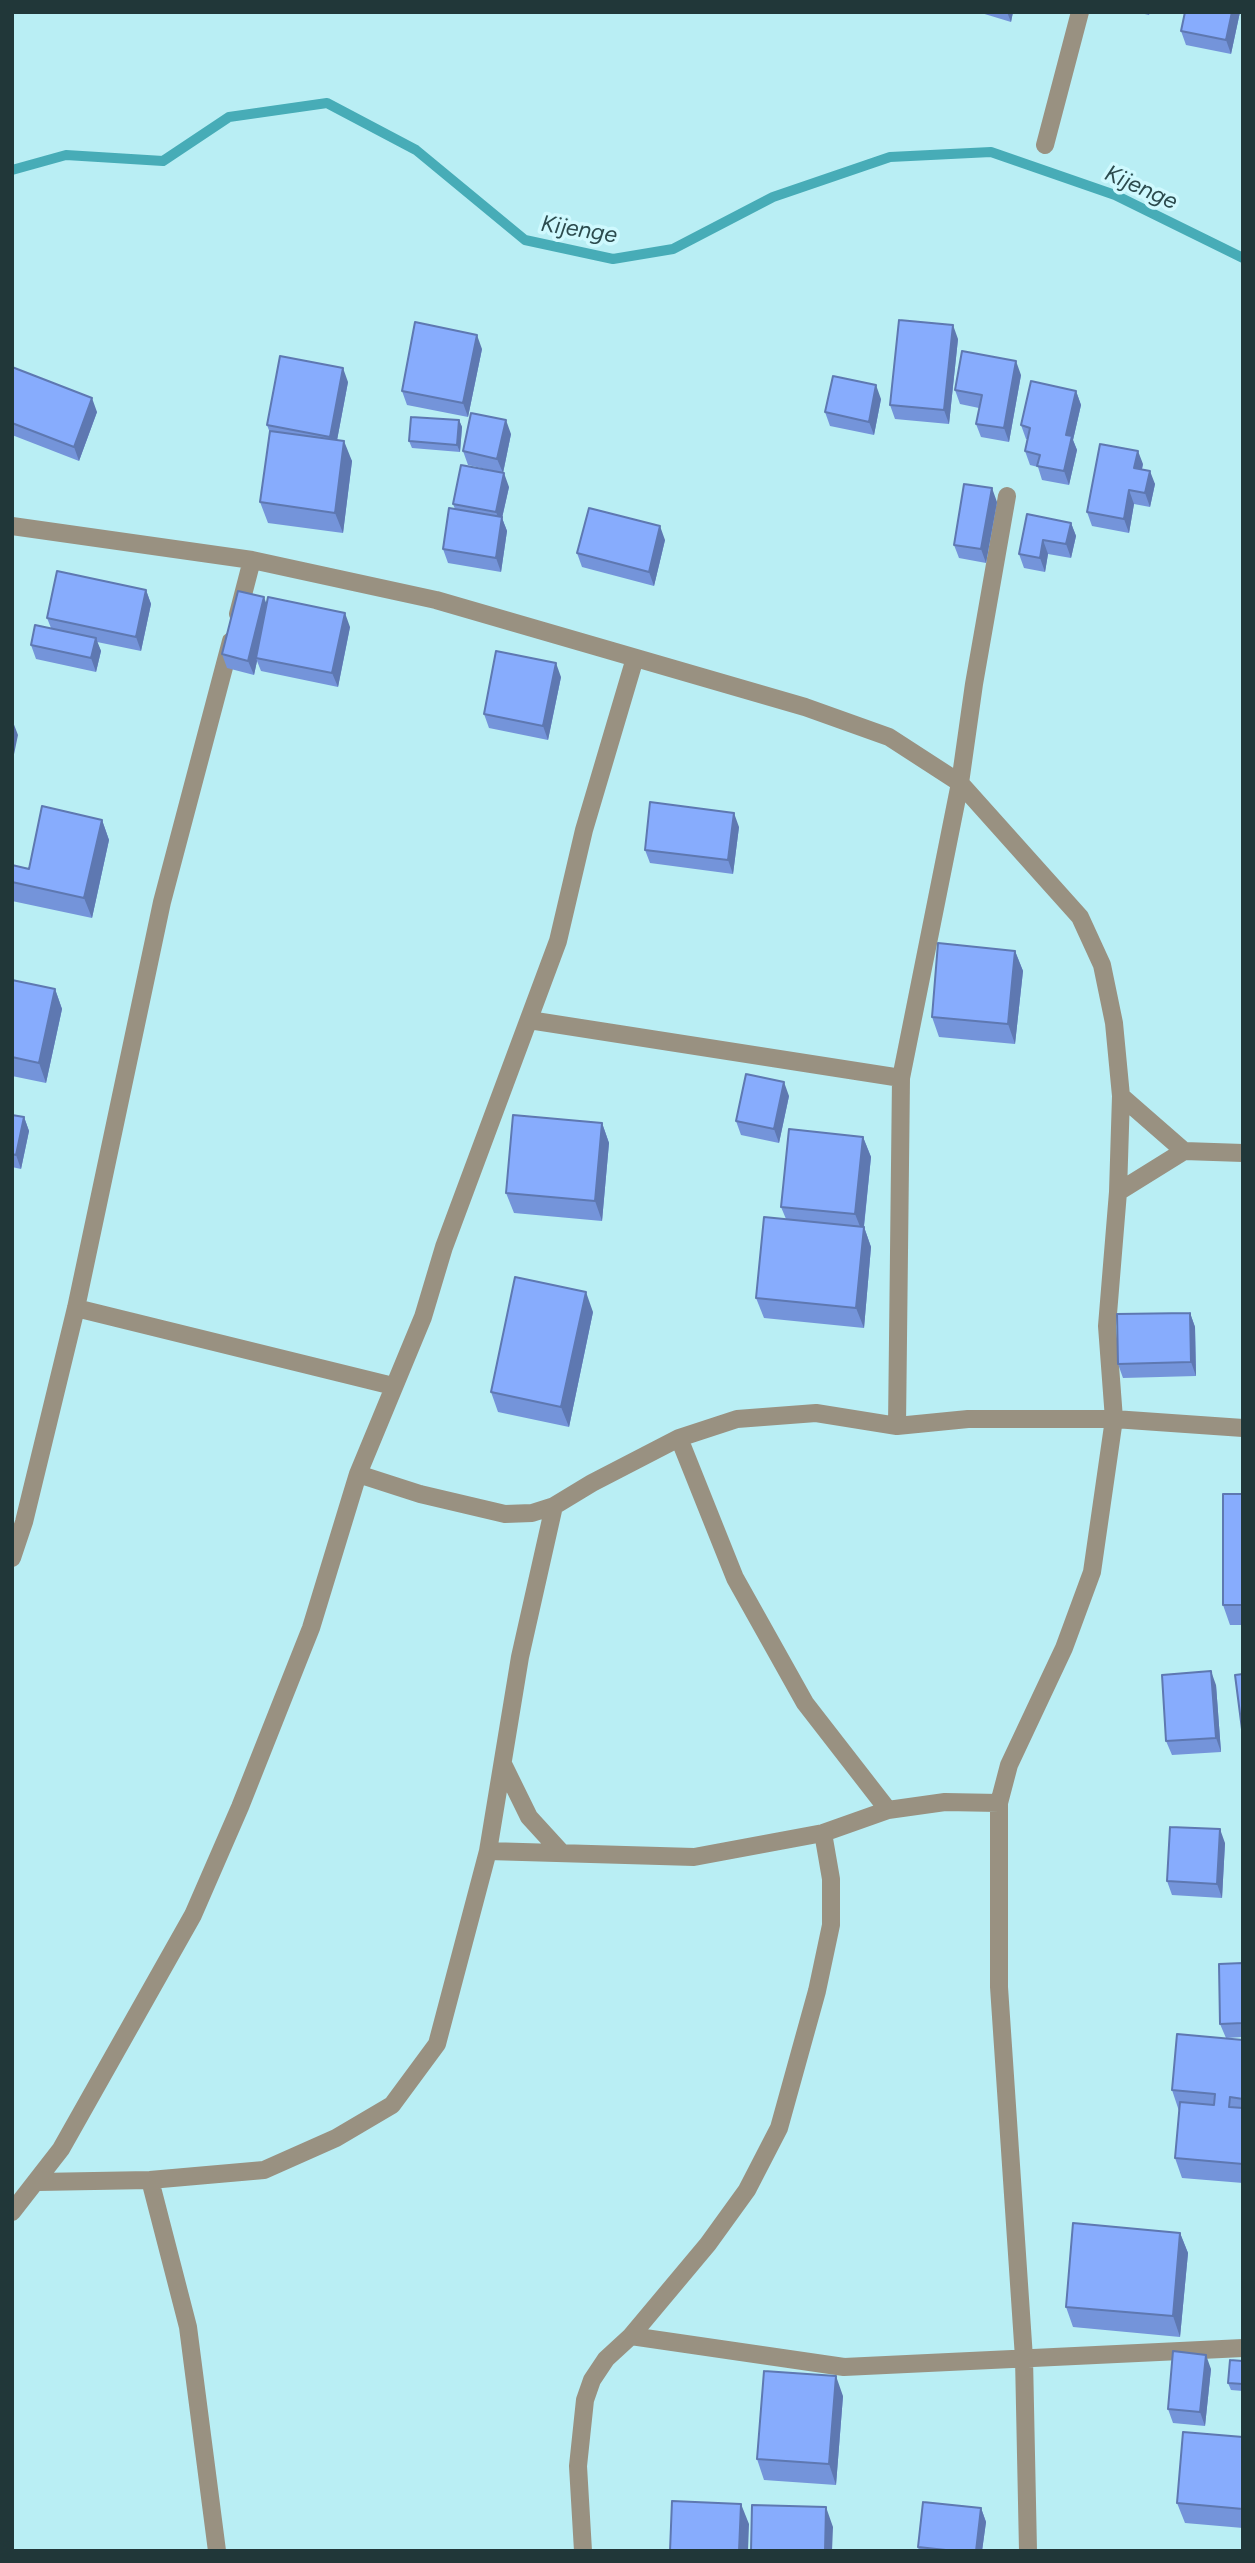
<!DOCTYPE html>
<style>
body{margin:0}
#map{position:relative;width:1255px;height:2563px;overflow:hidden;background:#b9eef4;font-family:Figtree,sans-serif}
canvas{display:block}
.frame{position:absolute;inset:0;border:14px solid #213739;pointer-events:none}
</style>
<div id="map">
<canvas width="1255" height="2563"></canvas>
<div class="frame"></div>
</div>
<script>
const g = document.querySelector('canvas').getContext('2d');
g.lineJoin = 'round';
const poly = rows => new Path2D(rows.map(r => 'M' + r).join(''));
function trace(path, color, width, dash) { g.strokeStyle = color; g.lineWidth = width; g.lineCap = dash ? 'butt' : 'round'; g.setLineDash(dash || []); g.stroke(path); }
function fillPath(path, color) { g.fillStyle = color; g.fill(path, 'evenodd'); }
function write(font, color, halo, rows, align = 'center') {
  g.font = font + ' Figtree,sans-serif'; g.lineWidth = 7; g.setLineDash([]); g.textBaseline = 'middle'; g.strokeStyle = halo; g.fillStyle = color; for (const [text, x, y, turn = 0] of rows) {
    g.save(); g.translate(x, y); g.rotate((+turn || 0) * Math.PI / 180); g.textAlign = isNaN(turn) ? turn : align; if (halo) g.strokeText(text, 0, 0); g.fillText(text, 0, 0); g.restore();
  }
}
trace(poly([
 [12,170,66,155,163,161,229,117,327,103,416,150,525,240,613,259,673,249,773,197,890,157,991,152,1115,195,1243,258]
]), '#47acb7', 10);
trace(poly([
 [1045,145,1080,12],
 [12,526,252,560,436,600,805,707,889,737,960,783,1080,917,1102,965,1114,1023,1121,1096,1118,1192,1107,1326,1114,1419,1092,1572,1064,1648,1009,1765,999,1803,999,1987,1024,2358,1028,2551],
 [238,614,252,560],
 [529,1020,901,1078],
 [1121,1096,1184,1151],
 [1118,1192,1184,1151,1243,1153],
 [76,1308,393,1386],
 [897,1426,901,1078,960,783,974,684,1007,496],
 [679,1438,735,1578,805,1703,888,1810],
 [358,1474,420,1494,505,1514,532,1513,554,1506,592,1483,679,1438,737,1419,816,1413,897,1426,968,1419,1114,1419,1243,1428],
 [12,1558,24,1522,76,1308,162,902,231,641],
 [503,1764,529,1817,561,1852],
 [488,1851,694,1857,823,1833,888,1810,945,1802,999,1803],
 [150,2180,188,2327,217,2551],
 [38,2182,150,2180,264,2170,336,2138,392,2105,437,2044,488,1851,520,1657,554,1506],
 [12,2212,61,2149,193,1915,240,1807,311,1628,358,1474,423,1317,444,1247,558,941,584,830,635,658],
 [631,2336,844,2367,1243,2348],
 [583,2551,578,2466,585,2400,592,2380,606,2359,631,2336,708,2244,747,2190,779,2128,817,1991,831,1925,831,1879,823,1833]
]), '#999181', 18);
fillPath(poly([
 [978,12,1013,12,1011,22],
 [1136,12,1150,12,1149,15],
 [1185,12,1240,12,1231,54,1186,45,1181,31],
 [958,339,949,424,895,419,890,405],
 [482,349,468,417,407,405,402,391],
 [12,367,97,412,79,461,12,435],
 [1021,375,1009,442,981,437,976,424,979,408,960,404,955,390],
 [348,382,337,440,352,461,343,533,268,523,260,502,270,433,267,425],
 [1076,391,1081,405,1073,440,1077,450,1069,485,1042,480,1038,467,1030,465,1025,451,1027,439,1026,439,1021,425],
 [881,399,874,435,830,426,825,412],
 [459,420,462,427,460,452,412,448,409,441],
 [511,434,503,473,468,465,463,451],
 [1143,464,1142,469,1155,484,1150,507,1134,504,1129,533,1092,526,1087,512],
 [509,487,502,518,507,531,501,572,448,563,443,549,455,509,453,504],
 [997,502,986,563,959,558,954,545],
 [1071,523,1076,536,1071,558,1048,554,1045,572,1024,568,1019,554],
 [665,540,654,586,582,567,577,553],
 [146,590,151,604,141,651,97,642,101,651,96,672,36,659,31,645,51,628,47,618],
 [267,604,350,627,338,687,261,671,257,661,254,675,227,668,222,654],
 [561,677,548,740,489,728,484,714],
 [102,820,109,840,92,918,12,901,12,865,29,869],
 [739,827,733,874,650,863,645,850],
 [1015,951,1023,971,1015,1044,939,1037,932,1017],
 [12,980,55,989,62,1009,46,1083,12,1076],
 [789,1096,779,1143,741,1135,736,1121],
 [12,1115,24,1117,29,1131,21,1169,12,1167],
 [602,1123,609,1143,602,1221,514,1213,506,1193],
 [863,1137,871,1157,864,1227,871,1247,864,1328,764,1318,756,1298,786,1219,781,1207],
 [593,1312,569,1427,498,1412,491,1392],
 [1190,1313,1195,1327,1196,1376,1123,1378,1118,1364],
 [1243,1494,1243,1625,1230,1625,1223,1605],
 [1216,1685,1221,1752,1172,1755,1166,1741],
 [1225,1843,1222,1898,1172,1895,1167,1881],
 [1243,1963,1243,2037,1226,2038,1220,2024],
 [1243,2040,1243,2183,1182,2178,1175,2158,1179,2111,1172,2090],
 [1180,2233,1188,2253,1180,2337,1073,2327,1066,2307],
 [1243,2361,1243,2391,1231,2390,1228,2383],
 [1211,2369,1205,2426,1173,2423,1168,2409],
 [843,2396,836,2485,764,2480,757,2459],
 [1243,2437,1243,2528,1185,2523,1177,2503],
 [981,2508,986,2522,982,2551,919,2551,918,2547]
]), '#7494da');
fillPath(poly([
 [1007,12,1013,12,1011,22],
 [1232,12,1240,12,1231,54,1226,40],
 [953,325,958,339,949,424,944,410],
 [477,335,482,349,468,417,463,403],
 [1016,361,1021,375,1009,442,1004,428],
 [343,368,348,382,335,451,330,437],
 [876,385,881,399,874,435,869,422],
 [1076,391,1081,405,1073,440,1077,450,1069,485,1064,471,1066,435],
 [92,398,97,412,79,461,74,447],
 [459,420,462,427,460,452,457,445],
 [506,420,511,434,503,473,497,459],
 [344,441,352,461,343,533,335,513],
 [1138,451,1143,464,1139,482,1134,468],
 [1150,471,1155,484,1150,507,1145,493],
 [504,473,509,487,502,518,507,531,501,572,496,558,501,526,496,512],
 [992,488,997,502,986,563,981,549],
 [1129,490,1134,504,1129,533,1124,519],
 [1071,523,1076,536,1071,558,1066,544],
 [660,526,665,540,654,586,649,572],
 [1043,540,1048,554,1045,572,1040,558],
 [146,590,151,604,141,651,136,637],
 [264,597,269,611,256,658,257,661,254,675,248,661],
 [345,613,350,627,338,687,332,673],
 [96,638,101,651,96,672,91,658],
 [556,663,561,677,548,740,543,726],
 [13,722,18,735,12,764,12,726],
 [734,813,739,827,733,874,728,860],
 [102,820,109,840,92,918,84,898],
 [1015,951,1023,971,1015,1044,1008,1024],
 [55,989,62,1009,46,1083,39,1063],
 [784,1082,789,1096,779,1143,774,1129],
 [24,1117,29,1131,21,1169,16,1155],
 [602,1123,609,1143,602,1221,595,1201],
 [863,1137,871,1157,863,1234,855,1214],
 [864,1227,871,1247,864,1328,856,1308],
 [586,1292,593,1312,569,1427,561,1407],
 [1190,1313,1195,1327,1196,1376,1191,1362],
 [1211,1671,1216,1685,1221,1752,1216,1738],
 [1220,1829,1225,1843,1222,1898,1217,1884],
 [1180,2233,1188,2253,1180,2337,1173,2316],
 [1206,2355,1211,2369,1205,2426,1200,2412],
 [836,2376,843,2396,836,2485,829,2464],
 [741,2504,749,2524,748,2551,739,2551],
 [826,2507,833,2527,832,2551,825,2551],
 [981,2508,986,2522,982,2551,976,2551]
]), '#5e78b1');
const building = poly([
 [1185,12,1232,12,1226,40,1181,31,1185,12],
 [899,320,953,325,944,410,890,405,899,320],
 [415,322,477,335,463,403,402,391,415,322],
 [962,351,1016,361,1004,428,976,424,982,395,955,390,962,351],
 [280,356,343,368,330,437,267,425,280,356],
 [12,367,92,398,74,447,12,423,12,367],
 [833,376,876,385,869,422,825,412,833,376],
 [1031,381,1076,391,1066,435,1072,436,1064,471,1037,466,1040,455,1025,451,1030,428,1021,425,1031,381],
 [471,413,506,420,497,459,463,451,471,413],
 [411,417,459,420,457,445,409,441,411,417],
 [270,431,344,441,335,513,260,502,270,431],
 [1100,444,1138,451,1134,468,1150,471,1145,493,1129,490,1124,519,1087,512,1100,444],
 [461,465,504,473,496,512,453,504,461,465],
 [964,484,992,488,981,549,954,545,964,484],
 [449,508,502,517,496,558,443,549,449,508],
 [589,508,660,526,649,572,577,553,589,508],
 [1027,514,1071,523,1066,544,1043,540,1040,558,1019,554,1027,514],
 [57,571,146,590,136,637,47,618,57,571],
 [238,591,264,597,248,661,222,654,238,591],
 [268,597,345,613,332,673,256,658,268,597],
 [35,625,96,638,91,658,31,645,35,625],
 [496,651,556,663,543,726,484,714,496,651],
 [650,802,734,813,728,860,645,850,650,802],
 [42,806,102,820,84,898,12,882,12,865,29,869,42,806],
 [938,943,1015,951,1008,1024,932,1017,938,943],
 [12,980,55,989,39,1063,12,1057,12,980],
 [746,1074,784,1082,774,1129,736,1121,746,1074],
 [12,1115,24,1117,16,1155,12,1154,12,1115],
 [513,1115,602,1123,595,1201,506,1193,513,1115],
 [789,1129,863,1137,855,1214,781,1207,789,1129],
 [764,1217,864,1227,856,1308,756,1298,764,1217],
 [515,1277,586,1292,561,1407,491,1392,515,1277],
 [1190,1313,1191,1362,1118,1364,1117,1314,1190,1313],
 [1223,1494,1243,1494,1243,1605,1223,1605,1223,1494],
 [1211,1671,1216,1738,1166,1741,1162,1675,1211,1671],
 [1243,1674,1243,1737,1235,1675,1243,1674],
 [1170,1827,1220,1829,1217,1884,1167,1881,1170,1827],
 [1243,1963,1243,2023,1220,2024,1219,1964,1243,1963],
 [1177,2034,1243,2040,1243,2099,1230,2097,1229,2107,1243,2108,1243,2164,1175,2158,1180,2102,1214,2105,1215,2094,1172,2090,1177,2034],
 [1073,2223,1180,2233,1173,2316,1066,2307,1073,2223],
 [1173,2351,1206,2355,1200,2412,1168,2409,1173,2351],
 [1230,2360,1243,2361,1243,2384,1228,2383,1230,2360],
 [764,2371,836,2376,829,2464,757,2459,764,2371],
 [1183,2432,1243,2437,1243,2509,1177,2503,1183,2432],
 [672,2501,741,2504,739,2551,670,2551,672,2501],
 [923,2502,981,2508,976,2551,955,2551,918,2547,923,2502],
 [752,2505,826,2507,825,2551,751,2551,752,2505]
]);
fillPath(building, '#87acfd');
trace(building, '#5e78b1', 2);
write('italic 23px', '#2c4b4e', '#cff9fe', [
 ["Kijenge",1141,188,24],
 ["Kijenge",579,230,9]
]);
</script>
